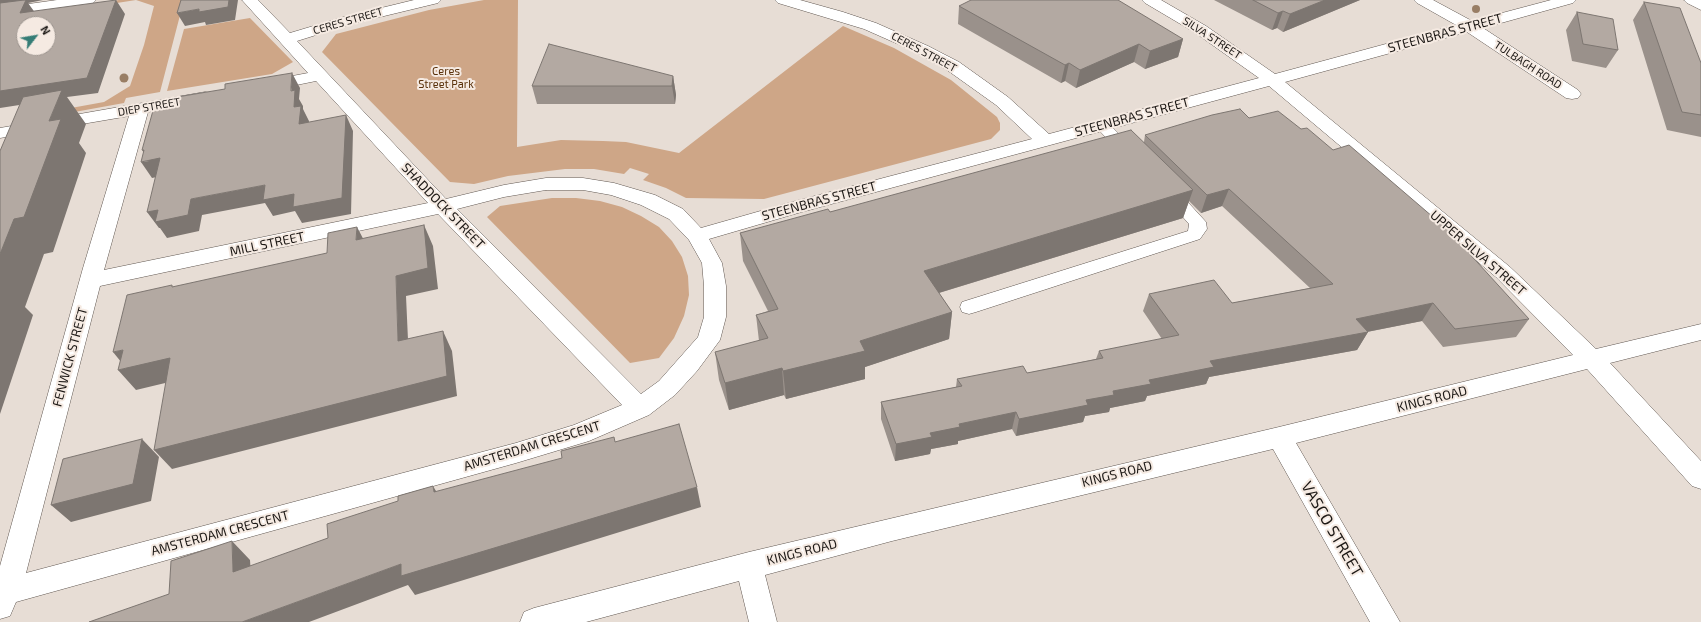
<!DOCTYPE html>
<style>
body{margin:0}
#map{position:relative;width:1701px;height:622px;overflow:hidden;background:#e7ddd5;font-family:"Exo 2",sans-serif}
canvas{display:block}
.north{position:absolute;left:16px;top:16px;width:40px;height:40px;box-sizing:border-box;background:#f5eae2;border:1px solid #9e9690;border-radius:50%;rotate:59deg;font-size:11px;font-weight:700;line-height:16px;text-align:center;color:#1c1815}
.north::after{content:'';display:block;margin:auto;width:14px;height:18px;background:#357d76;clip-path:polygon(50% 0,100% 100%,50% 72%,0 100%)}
</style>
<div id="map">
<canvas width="1701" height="622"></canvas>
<div class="north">N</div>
</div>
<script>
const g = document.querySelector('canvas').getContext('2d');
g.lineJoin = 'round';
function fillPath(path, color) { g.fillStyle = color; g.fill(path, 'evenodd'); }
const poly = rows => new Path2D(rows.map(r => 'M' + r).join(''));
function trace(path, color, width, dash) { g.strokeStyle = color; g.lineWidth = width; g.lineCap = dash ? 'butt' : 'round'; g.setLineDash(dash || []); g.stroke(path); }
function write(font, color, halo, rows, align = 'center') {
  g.font = font + ' "Exo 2",sans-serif'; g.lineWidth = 4; g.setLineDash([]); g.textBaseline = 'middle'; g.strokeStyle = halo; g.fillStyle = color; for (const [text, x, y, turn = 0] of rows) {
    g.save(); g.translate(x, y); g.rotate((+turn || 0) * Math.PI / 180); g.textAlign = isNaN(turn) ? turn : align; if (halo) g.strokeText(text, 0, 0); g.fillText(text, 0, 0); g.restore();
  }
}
fillPath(poly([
 [119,0,184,0,160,92,126,98,124,103,58,115,60,110,104,102,130,86,144,45,154,6,136,0,91,7,91,5],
 [484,0,518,0,517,147,561,140,603,141,626,142,679,153,843,26,894,48,951,80,997,117,1000,123,1000,130,991,139,764,199,686,198,666,188,643,180,649,174,630,168,624,174,594,169,565,169,508,176,474,184,450,182,322,52,336,34,429,10],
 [250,18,293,62,272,74,167,91,184,29],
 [552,198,576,198,600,201,622,207,641,216,659,227,672,241,682,257,688,276,689,295,684,316,674,338,659,358,630,363,487,217,500,206]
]), '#cea687');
const lane = poly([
 [1102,120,1107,122,1136,151,1138,154,1136,157,1130,159,1124,157,1097,128,1094,125,1097,122,1102,120],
 [1168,186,1174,187,1206,222,1207,229,1200,239,976,312,969,314,962,312,960,307,962,302,1188,231,1189,224,1160,191,1162,187,1168,186]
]);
const street = poly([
 [57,0,96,0,93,3,88,5,0,18,0,8,57,0],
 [242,0,258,0,290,33,340,18,414,0,441,0,438,3,351,24,297,41,446,199,504,185,546,178,583,178,614,183,655,195,683,209,701,228,792,202,1032,139,996,105,947,70,916,52,864,29,778,3,775,0,800,0,843,12,876,23,928,46,959,62,1008,97,1049,134,1259,78,1194,32,1145,3,1142,0,1161,0,1206,26,1275,74,1456,25,1417,3,1414,0,1433,0,1472,21,1551,0,1576,0,1573,3,1483,28,1578,90,1581,94,1578,98,1572,99,1566,98,1467,32,1285,82,1510,267,1596,349,1701,324,1701,340,1610,363,1701,461,1701,489,1692,486,1587,369,1296,443,1400,622,1370,622,1273,449,892,541,765,575,777,622,749,622,739,581,586,622,520,622,524,612,534,608,749,552,1279,427,1573,355,1496,277,1269,86,798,213,709,239,722,263,726,286,726,317,720,340,697,371,675,395,649,415,589,441,516,463,16,602,10,616,0,619,0,566,83,268,129,116,0,138,0,128,205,92,211,93,214,97,211,101,148,112,104,270,428,203,316,81,267,91,261,90,258,86,261,82,308,73,242,0],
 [546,190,583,190,611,195,641,205,669,219,689,240,702,263,704,286,704,317,698,337,659,381,641,394,457,209,504,197,546,190],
 [438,214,622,405,574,425,516,443,26,573,100,286,438,214],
 [1684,0,1701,0,1701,10,1687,3,1684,0]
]);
trace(lane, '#615852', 1);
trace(street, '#615852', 1);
fillPath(lane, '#fff');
fillPath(street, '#fff');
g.fillStyle = '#997e65';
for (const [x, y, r] of [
 [1476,9,4],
 [124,78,4.5]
]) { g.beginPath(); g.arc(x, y, r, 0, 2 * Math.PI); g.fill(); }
fillPath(poly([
 [1214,0,1360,0,1283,32,1277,28,1272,30],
 [1644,2,1701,63,1701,137,1667,130,1633,20],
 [959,6,1183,39,1178,57,1145,69,1134,62,1076,88,1065,81,1061,83,958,24],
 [1577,12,1618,50,1606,68,1572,61,1566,30],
 [673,76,676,95,675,104,537,104,532,86],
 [1249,118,1529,319,1516,337,1443,347,1422,321,1367,332,1368,332,1357,350,1209,377,1206,384,1147,396,1145,401,1110,408,1109,412,1085,416,1083,422,1016,436,1012,429,958,441,958,444,931,449,930,454,895,461,881,419,881,402,956,387,957,379,1027,373,1096,359,1099,351,1162,339,1143,311,1149,294,1232,303,1310,288,1222,206,1201,213,1189,201,1183,218,939,293,952,312,949,339,865,367,865,379,786,399,784,395,729,410,719,380,715,352,759,341,756,315,768,311,743,261,740,233,830,212,1144,142,1145,135]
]), '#9a918b');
fillPath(poly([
 [0,0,43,0,28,3,36,14,20,13,0,7],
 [116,0,125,14,98,93,67,97,86,124,79,143,86,153,53,252,44,254,25,307,33,315,0,414,0,254,49,121,58,99,0,108,0,91],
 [229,0,238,0,235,20,206,25,205,22,185,26,177,13,199,9],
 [1325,0,1360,0,1283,32,1290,14],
 [1283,11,1277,28,1272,30,1278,13],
 [1183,39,1178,57,1145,69,1150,51],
 [1139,44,1134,62,1076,88,1080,70],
 [1069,63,1065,81,1061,83,1065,65],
 [292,73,300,88,299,99,303,106,303,109,309,121,308,139,299,124,294,107,291,87],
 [673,76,676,95,675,104,672,86],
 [346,115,353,131,351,214,302,223,295,211,273,216,265,203,202,215,199,231,167,238,160,228,159,228,147,212,191,199,265,185],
 [142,150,144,150,160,158,171,174,152,178,141,162,149,161],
 [1229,189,1222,206,1201,213,1207,195],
 [1193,190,1183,218,922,298,924,271],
 [424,225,433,246,438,289,406,296,409,362,398,341,396,276],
 [357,227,368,248,356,240],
 [1433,303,1422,321,1346,336,1356,319],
 [952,312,949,339,865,367,865,379,786,399,783,371,860,341],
 [443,331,452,351,457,396,172,469,154,450],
 [1368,332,1357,350,1209,377,1206,384,1147,396,1145,401,1110,408,1109,412,1085,416,1083,422,1016,436,1019,419,1086,400,1149,380,1210,361],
 [123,350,170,358,186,378,136,390,118,370,126,368,113,352],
 [782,368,784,395,729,410,725,383],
 [1016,412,1012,429,958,441,958,444,931,449,930,454,895,461,896,444,930,433,959,424],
 [142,439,159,457,151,501,71,522,51,505],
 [433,486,445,506,434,492],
 [697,487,701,507,415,595,408,585,309,622,242,622,401,564],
 [232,541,250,560,252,590,233,572]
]), '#7d7671');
const building = poly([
 [24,0,26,0,20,13,116,0,87,78,0,91,0,3,24,0],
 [24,24,48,24,48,48,24,48,24,24],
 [181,0,229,0,228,7,199,12,199,9,177,13,181,0],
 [971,0,1118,0,1183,39,1150,51,1139,44,1080,70,1069,63,1065,65,959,6,971,0],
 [1253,0,1325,0,1290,14,1283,11,1278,13,1253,0],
 [1644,2,1680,8,1701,63,1701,115,1682,112,1644,2],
 [1577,12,1613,19,1618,50,1583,44,1577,12],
 [549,44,673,76,672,86,532,86,549,44],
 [292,73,291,87,291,91,295,90,294,107,301,106,299,124,346,115,342,198,293,207,294,194,263,200,265,185,191,199,188,215,155,222,158,210,147,212,160,158,141,162,144,150,142,150,154,107,175,103,177,97,225,89,225,84,292,73],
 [62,90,49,121,61,119,24,217,14,219,0,254,0,151,23,97,62,90],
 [1240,109,1249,118,1278,111,1301,129,1307,128,1333,150,1349,145,1447,229,1529,319,1455,329,1433,303,1356,319,1368,332,1210,361,1214,367,1149,380,1151,384,1113,391,1114,395,1086,400,1088,405,1019,419,1016,412,959,424,960,427,930,433,932,437,896,444,881,402,962,386,957,379,1023,366,1027,373,1103,358,1099,351,1179,335,1149,294,1214,280,1232,303,1333,284,1229,189,1207,195,1145,135,1212,115,1240,109],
 [1131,130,1193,190,924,271,952,312,860,341,865,351,783,371,782,368,725,383,715,352,768,338,756,315,778,309,740,233,828,209,830,212,1131,130],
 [424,225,428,268,396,276,398,341,443,331,447,376,154,450,170,358,118,370,123,350,113,352,127,295,172,285,172,287,327,253,328,233,357,227,356,240,424,225],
 [679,424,697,487,401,576,401,564,242,622,89,622,169,594,171,561,232,541,233,572,328,538,327,524,398,501,398,496,433,486,434,492,562,458,561,451,614,437,615,442,679,424],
 [142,439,133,484,51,505,63,459,142,439]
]);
fillPath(building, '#b3a9a2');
trace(building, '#7d7671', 1);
write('11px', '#1c1815', '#f5eae2', [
 ["CERES STREET",348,21,-16],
 ["SILVA STREET",1212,38,33],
 ["CERES STREET",924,52,28],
 ["TULBAGH ROAD",1528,65,33],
 ["DIEP STREET",149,107,-10]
]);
write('11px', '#5a310a', '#f5eae2', [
 ["Ceres",446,71],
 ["Street Park",446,84]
]);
write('13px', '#1c1815', '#f5eae2', [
 ["STEENBRAS STREET",1445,33,-15],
 ["STEENBRAS STREET",1132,117,-15],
 ["STEENBRAS STREET",819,201,-15],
 ["SHADDOCK STREET",443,206,46],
 ["MILL STREET",267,244,-12],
 ["UPPER SILVA STREET",1478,253,41],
 ["FENWICK STREET",70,357,-75],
 ["KINGS ROAD",1432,399,-14],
 ["AMSTERDAM CRESCENT",532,446,-17],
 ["KINGS ROAD",1117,474,-14],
 ["AMSTERDAM CRESCENT",220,533,-15],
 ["KINGS ROAD",802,552,-14]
]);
write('16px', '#1c1815', '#f5eae2', [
 ["VASCO STREET",1332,529,60]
]);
</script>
